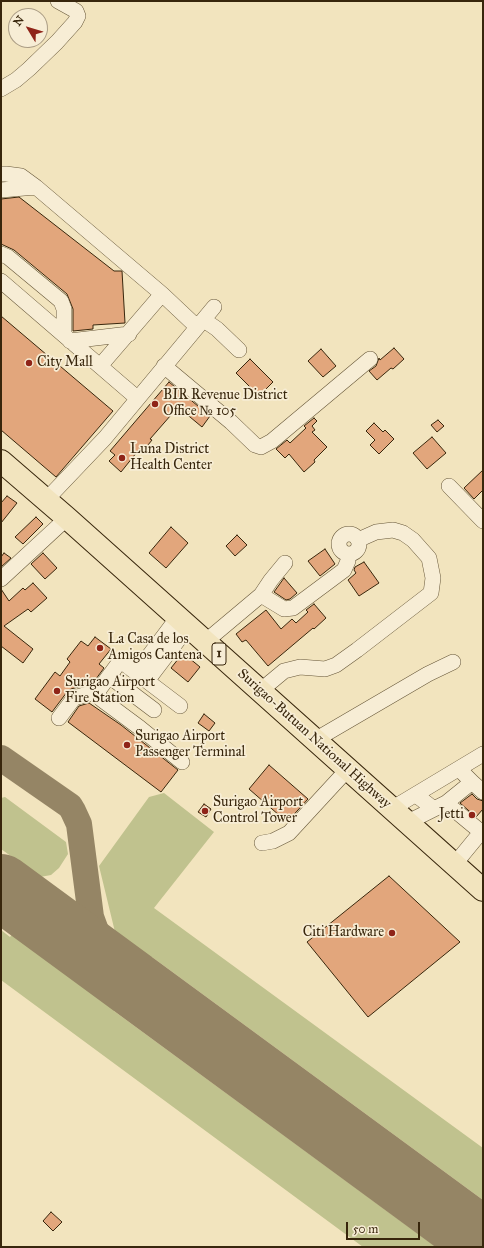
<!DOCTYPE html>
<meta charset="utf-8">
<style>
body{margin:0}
#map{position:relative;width:484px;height:1248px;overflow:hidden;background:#f2e4be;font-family:"IM FELL Great Primer",serif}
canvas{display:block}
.frame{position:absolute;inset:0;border:2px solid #38260c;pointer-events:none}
.north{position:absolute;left:8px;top:8px;width:40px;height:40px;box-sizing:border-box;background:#f7edd5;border:1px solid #ab9d85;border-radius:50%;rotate:308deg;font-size:11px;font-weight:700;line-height:16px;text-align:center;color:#38260c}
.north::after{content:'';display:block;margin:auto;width:14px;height:18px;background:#8f2418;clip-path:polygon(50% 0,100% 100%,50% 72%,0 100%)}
.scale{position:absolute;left:346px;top:1222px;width:74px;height:18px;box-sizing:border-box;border:2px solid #38260c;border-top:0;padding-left:5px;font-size:12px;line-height:14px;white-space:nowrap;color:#38260c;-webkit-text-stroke:3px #f7edd5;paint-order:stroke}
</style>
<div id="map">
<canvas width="484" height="1248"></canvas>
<div class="frame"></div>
<div class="north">N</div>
<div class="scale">50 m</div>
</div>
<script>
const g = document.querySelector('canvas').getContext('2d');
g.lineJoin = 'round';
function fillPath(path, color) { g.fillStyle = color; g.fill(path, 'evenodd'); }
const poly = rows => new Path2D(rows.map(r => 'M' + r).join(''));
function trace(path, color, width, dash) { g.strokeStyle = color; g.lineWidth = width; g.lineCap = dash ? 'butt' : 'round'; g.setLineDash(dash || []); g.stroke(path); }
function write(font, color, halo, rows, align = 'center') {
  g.font = font + ' "IM FELL Great Primer",serif'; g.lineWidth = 3.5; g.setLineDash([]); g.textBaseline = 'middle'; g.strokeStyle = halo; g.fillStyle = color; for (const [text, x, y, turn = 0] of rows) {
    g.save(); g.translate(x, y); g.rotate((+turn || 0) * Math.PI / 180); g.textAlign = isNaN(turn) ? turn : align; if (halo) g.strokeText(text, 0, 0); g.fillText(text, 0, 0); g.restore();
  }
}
fillPath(poly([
 [164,793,214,832,154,908,483,1148,483,1200,152,957,146,965,131,955,136,948,115,932,99,866,149,797],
 [5,797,66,842,68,854,59,868,51,875,40,877,1,849,1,798],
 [17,928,120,1003,114,1011,436,1247,363,1247,1,980,1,930,10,937]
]), '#c0c28e');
trace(poly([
 [1,758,70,806,73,811,79,824,91,917,103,950,116,972]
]), '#958565', 26);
trace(poly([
 [1,887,483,1241]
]), '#958565', 66);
const building = poly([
 [19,197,114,271,122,271,125,323,93,325,93,329,73,331,73,309,67,294,14,250,1,244,1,199,19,197],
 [1,316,113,411,56,477,1,430,1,316],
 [394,348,404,359,393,369,391,368,377,380,369,371,376,366,379,358,380,360,394,348],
 [321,349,336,366,323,377,308,361,321,349],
 [250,359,273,382,259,396,236,373,250,359],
 [169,382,210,416,202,427,178,407,150,439,152,440,144,450,141,447,121,472,109,461,115,455,110,451,169,382],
 [314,418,317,421,312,426,315,430,312,432,327,447,314,460,315,462,304,472,289,454,285,458,276,449,287,440,290,443,306,428,304,426,314,418],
 [438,420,444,426,437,432,431,425,438,420],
 [374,423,383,432,385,430,394,439,379,454,370,445,375,440,366,431,374,423],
 [432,437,446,453,427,469,413,453,432,437],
 [483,470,483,490,474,499,464,488,483,470],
 [7,496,17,503,1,523,1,503,7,496],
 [36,517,43,524,23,544,15,537,36,517],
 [171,527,188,543,166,568,149,553,171,527],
 [237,535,247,545,235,556,226,546,237,535],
 [325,549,335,564,320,576,308,561,325,549],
 [4,553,11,558,1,567,1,557,4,553],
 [43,553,57,568,45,579,31,564,43,553],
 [364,562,379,583,359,596,348,580,356,573,354,570,355,567,364,562],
 [284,578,297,593,290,599,286,600,274,592,284,578],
 [33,583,47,598,31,612,28,609,4,626,33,649,23,663,1,646,1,589,9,601,23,588,25,590,33,583],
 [314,604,326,618,314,629,313,628,268,666,246,640,242,642,236,634,266,610,281,629,292,619,296,623,308,612,306,610,314,604],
 [95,637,111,649,99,664,104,668,93,683,71,689,67,692,52,712,35,699,55,672,60,676,70,662,67,659,81,641,88,646,95,637],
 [183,653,200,667,188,682,171,668,183,653],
 [89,703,121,725,178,770,161,792,68,722,79,706,89,703],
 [204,714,215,723,209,731,198,723,204,714],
 [269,765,308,799,287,822,249,789,269,765],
 [472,794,477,799,483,801,483,809,476,817,460,803,472,794],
 [204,804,211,809,206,817,198,812,204,804],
 [389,876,460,942,368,1017,307,942,389,876],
 [51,1212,62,1222,53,1231,43,1221,51,1212]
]);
fillPath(building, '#e2a67c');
trace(building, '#38260c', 1);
const minor = poly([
 [1,89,16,80,29,69,57,42,75,22,78,16,76,11,58,1],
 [1,174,6,174,21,176,36,187,162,294,197,327],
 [1,190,36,187],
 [1,254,8,257,61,301,64,309,64,335],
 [1,281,137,398],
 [204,320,217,329,239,350],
 [70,341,129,334],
 [100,366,162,294],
 [164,366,231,422,255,445,261,447,272,441,370,359],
 [449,486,483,521],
 [46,500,105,438,214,307],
 '339 544a10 10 0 1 1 20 0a10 10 0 1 1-20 0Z',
 [1,579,67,518],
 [261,595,284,609,293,608,344,570,348,561,348,554],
 [205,642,261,595,271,580,285,563],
 [136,673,178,617],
 [109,676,154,710],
 [147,681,188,627],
 [260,691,284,671,300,667,325,669,336,665,357,650,431,593,433,578,429,558,413,540,403,533,393,530,376,532,358,540],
 [180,706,122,662,118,664,98,691,98,695,101,699,140,728,182,762],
 [59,718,74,698,98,691],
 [315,740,428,674,453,662],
 [472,782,483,792],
 [416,795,434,809,446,803,472,782,459,769],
 [446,803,481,832,454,865],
 [393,808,483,754],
 [408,822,434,809],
 [262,843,273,841,289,833,348,769]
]);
const highway = poly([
 [1,461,67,518,483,890]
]);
trace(minor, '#665638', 16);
trace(highway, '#38260c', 24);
trace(minor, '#f7edd5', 15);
trace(highway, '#f2e4be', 22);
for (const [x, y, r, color] of [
 [29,363,4,"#8f2418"],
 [155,404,4,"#8f2418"],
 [122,458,4,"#8f2418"],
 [100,648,4,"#8f2418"],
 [57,691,4,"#8f2418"],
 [127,745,4,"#8f2418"],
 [205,811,4,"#8f2418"],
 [472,815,4,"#8f2418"],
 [392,933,4,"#8f2418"]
]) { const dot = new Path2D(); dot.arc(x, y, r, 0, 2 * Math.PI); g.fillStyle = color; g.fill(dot); trace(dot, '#f7edd5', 1.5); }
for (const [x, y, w] of [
 [219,654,14]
]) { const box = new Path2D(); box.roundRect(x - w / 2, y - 11, w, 22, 3); g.fillStyle = '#f7edd5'; g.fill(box); trace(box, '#38260c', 1); }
write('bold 13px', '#38260c', null, [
 ["1",219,654]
]);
write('14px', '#38260c', '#f7edd5', [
 ["City Mall",37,363],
 ["BIR Revenue District",163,396],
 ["Office № 105",163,412],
 ["Luna District",130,450],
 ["Health Center",130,466],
 ["La Casa de los",108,640],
 ["Amigos Cantena",108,656],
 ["Surigao Airport",65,683],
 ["Fire Station",65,699],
 ["Surigao Airport",135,737],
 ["Passenger Terminal",135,753],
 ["Surigao Airport",213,803],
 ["Control Tower",213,819],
 ["Jetti",464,815,"right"],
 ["Citi Hardware",384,933,"right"]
], 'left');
write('14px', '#38260c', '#f7edd5', [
 ["Surigao-Butuan National Highway",314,739,42]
]);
</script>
